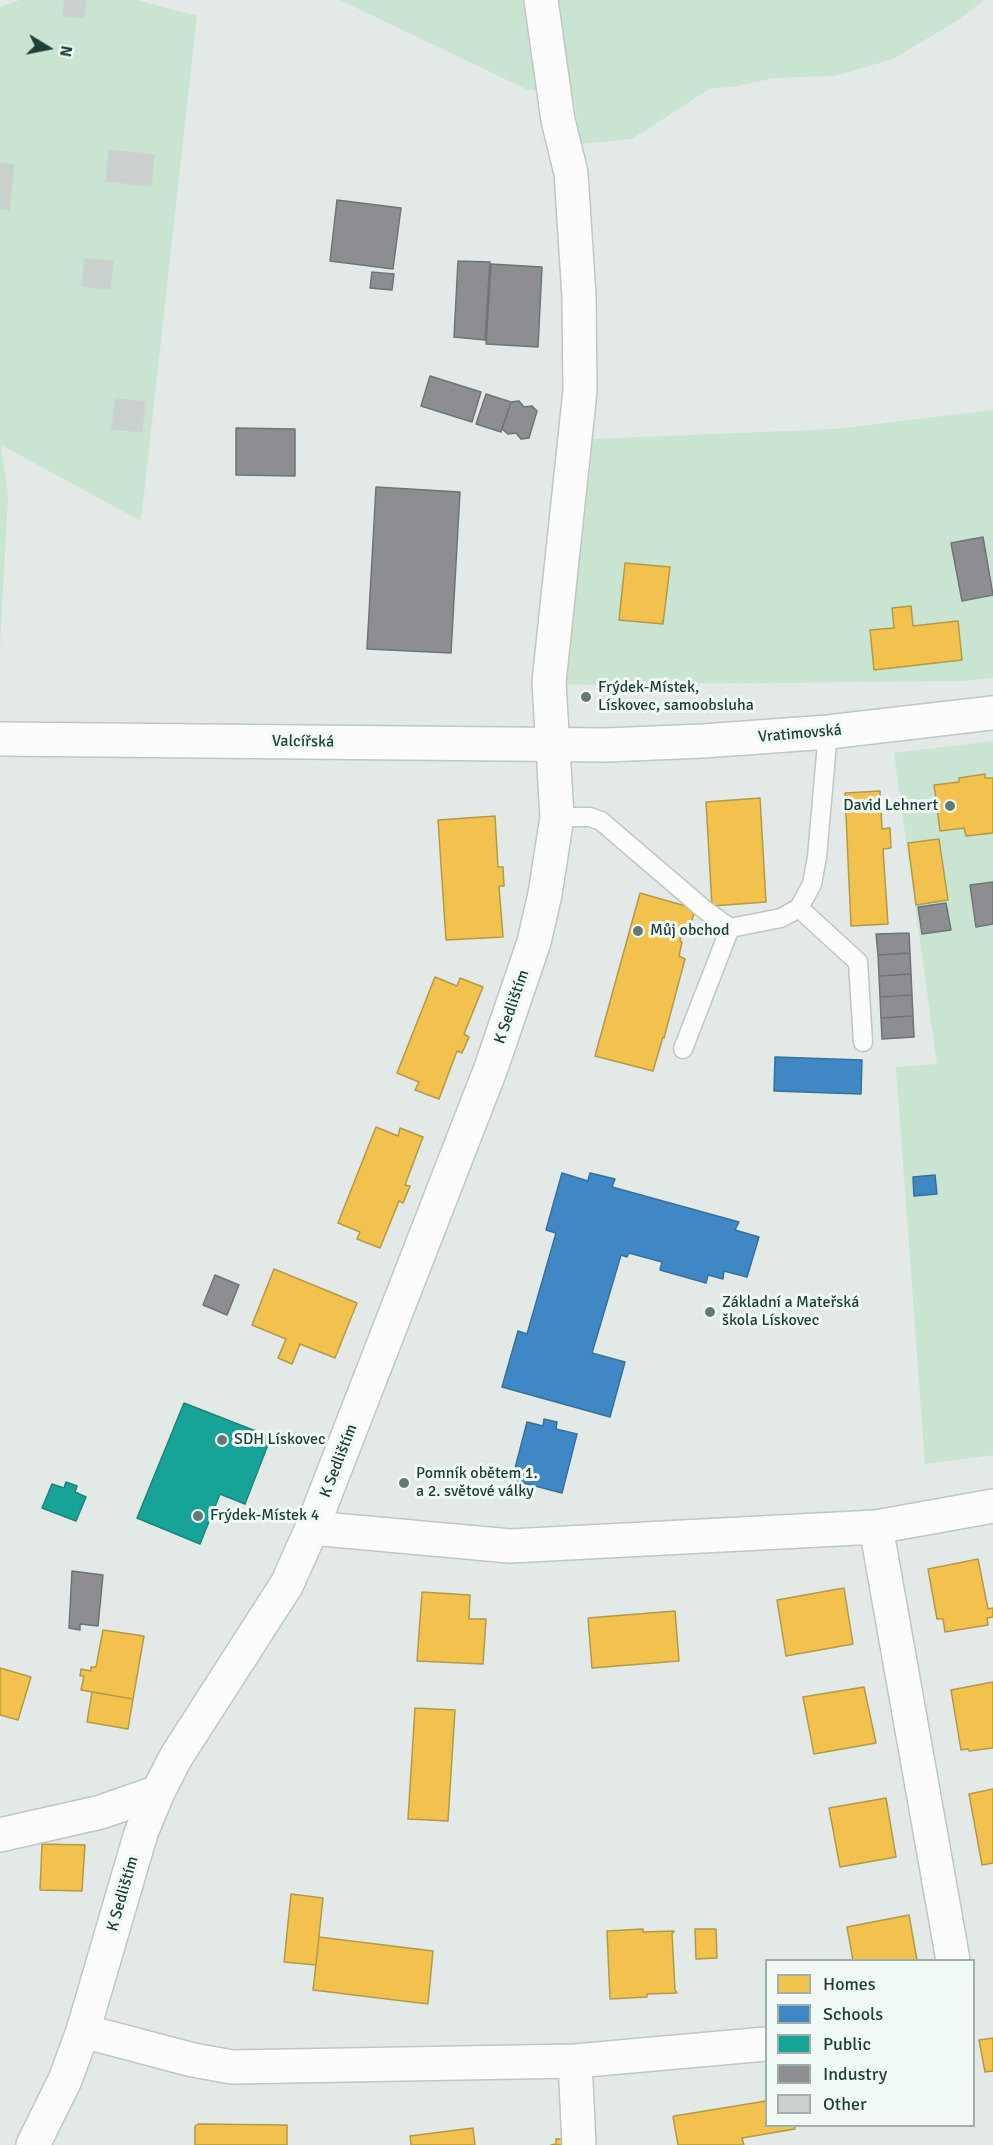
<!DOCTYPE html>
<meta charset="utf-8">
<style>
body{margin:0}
#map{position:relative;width:993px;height:2145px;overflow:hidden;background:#e2e9e6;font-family:Signika,sans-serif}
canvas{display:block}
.legend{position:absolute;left:765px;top:1959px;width:210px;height:168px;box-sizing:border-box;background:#f0f9f5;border:2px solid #9cafa9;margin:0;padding:8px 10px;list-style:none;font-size:18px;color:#1e3f37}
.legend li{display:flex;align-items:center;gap:12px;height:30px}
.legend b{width:30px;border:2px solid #9cafa9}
.north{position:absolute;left:18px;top:18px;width:60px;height:60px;-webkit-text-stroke:4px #f0f9f5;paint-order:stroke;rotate:100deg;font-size:16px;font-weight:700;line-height:24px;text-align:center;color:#1e3f37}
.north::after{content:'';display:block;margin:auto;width:21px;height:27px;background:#1e3f37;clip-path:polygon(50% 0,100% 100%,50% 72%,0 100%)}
</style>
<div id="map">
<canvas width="993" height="2145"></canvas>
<ul class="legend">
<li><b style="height:16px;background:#f2c14e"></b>Homes</li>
<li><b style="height:16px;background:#3f88c5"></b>Schools</li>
<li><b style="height:16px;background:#17a398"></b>Public</li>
<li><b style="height:16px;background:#8d8d92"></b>Industry</li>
<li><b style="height:16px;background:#c9d0cd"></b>Other</li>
</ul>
<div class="north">N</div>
</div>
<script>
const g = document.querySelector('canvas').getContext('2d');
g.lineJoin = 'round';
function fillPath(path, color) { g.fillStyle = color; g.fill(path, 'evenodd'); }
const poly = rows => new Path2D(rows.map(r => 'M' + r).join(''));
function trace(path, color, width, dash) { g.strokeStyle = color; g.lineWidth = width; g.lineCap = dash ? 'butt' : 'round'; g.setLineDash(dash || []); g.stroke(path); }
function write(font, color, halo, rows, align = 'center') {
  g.font = font + ' Signika,sans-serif'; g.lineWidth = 6; g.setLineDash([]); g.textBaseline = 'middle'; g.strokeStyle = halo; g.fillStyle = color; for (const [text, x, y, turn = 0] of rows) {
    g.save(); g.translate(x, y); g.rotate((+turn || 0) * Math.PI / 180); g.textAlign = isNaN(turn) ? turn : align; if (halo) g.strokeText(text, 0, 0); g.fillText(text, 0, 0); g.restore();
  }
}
fillPath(poly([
 [20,0,136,0,197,16,141,521,1,445,8,495,0,648,0,7],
 [340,0,984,0,955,22,893,59,835,76,774,78,738,86,709,89,632,139,581,144,572,90,528,90],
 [993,410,993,678,963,681,566,685,593,439,836,429],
 [993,741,993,1455,925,1464,896,1067,937,1064,894,753]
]), '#cae4d2');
const homes = poly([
 [625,563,670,567,663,624,619,620,625,563],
 [911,606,913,626,958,621,962,660,874,670,870,630,894,628,892,608,911,606],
 [985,774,985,778,993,778,993,833,966,836,964,828,940,831,934,785,959,782,959,778,985,774],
 [880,791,882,829,890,828,891,848,883,849,888,924,851,926,845,793,880,791],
 [760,798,766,902,712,906,706,802,760,798],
 [495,816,498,867,503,867,504,886,499,886,503,937,446,940,438,820,495,816],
 [939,839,948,900,916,905,908,843,939,839],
 [640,893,689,907,689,909,695,910,690,927,684,926,680,941,682,942,679,956,685,959,664,1038,663,1037,653,1071,595,1056,640,893],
 [435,977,457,986,460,978,483,987,464,1034,469,1037,462,1053,457,1051,439,1099,415,1090,419,1082,397,1073,435,977],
 [376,1127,398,1136,400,1128,423,1137,405,1185,410,1186,403,1203,399,1201,380,1248,357,1239,360,1232,338,1223,376,1127],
 [274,1269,357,1303,335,1358,300,1344,292,1364,278,1358,286,1339,252,1325,274,1269],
 [978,1559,988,1609,993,1608,993,1617,987,1618,988,1625,945,1632,943,1619,937,1619,928,1569,978,1559],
 [844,1588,853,1644,786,1656,777,1600,844,1588],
 [422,1592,470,1595,469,1619,486,1619,483,1664,417,1661,422,1592],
 [675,1611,679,1661,592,1668,588,1618,675,1611],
 [103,1630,144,1636,133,1699,81,1690,84,1676,80,1676,81,1669,91,1671,91,1667,96,1667,103,1630],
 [0,1668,31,1677,18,1720,0,1715,0,1668],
 [993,1682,993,1748,969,1751,968,1749,961,1750,951,1690,993,1682],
 [864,1687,876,1743,814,1754,803,1697,864,1687],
 [92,1692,133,1699,128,1729,87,1722,92,1692],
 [415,1708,455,1710,448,1821,408,1819,415,1708],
 [993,1789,993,1863,982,1865,969,1794,993,1789],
 [886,1798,896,1857,840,1867,829,1808,886,1798],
 [42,1844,85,1845,82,1891,40,1890,42,1844],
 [291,1894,323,1898,316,1965,284,1962,291,1894],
 [909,1915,917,1960,853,1960,847,1927,909,1915],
 [643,1929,643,1932,674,1931,672,1934,675,1990,677,1993,647,1994,647,1997,610,1999,607,1931,643,1929],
 [695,1929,716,1929,717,1958,696,1959,695,1929],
 [319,1937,433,1951,428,2004,313,1990,319,1937],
 [993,2038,993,2071,985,2072,979,2040,993,2038],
 [766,2101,766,2126,795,2126,795,2129,742,2138,744,2145,678,2145,673,2117,674,2116,766,2101],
 [198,2124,287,2125,287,2145,195,2145,195,2126,198,2124],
 [473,2128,475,2145,411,2145,410,2136,473,2128],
 [556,2139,569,2139,570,2145,551,2145,556,2144,556,2139]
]);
fillPath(homes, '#f2c14e');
trace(homes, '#b29a47', 1.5);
const schools = poly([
 [775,1057,862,1060,861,1094,774,1091,775,1057],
 [562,1173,588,1181,590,1173,615,1179,612,1187,739,1222,735,1230,759,1237,747,1277,724,1271,723,1279,708,1275,706,1283,660,1270,662,1262,629,1253,627,1257,621,1255,592,1353,625,1362,610,1417,502,1387,518,1331,527,1334,556,1233,546,1230,562,1173],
 [935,1175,937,1194,914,1196,913,1177,935,1175],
 [544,1419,557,1422,556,1429,577,1434,562,1493,512,1480,527,1422,543,1426,544,1419]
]);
fillPath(schools, '#3f88c5');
trace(schools, '#35729a', 1.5);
const public = poly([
 [184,1403,271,1437,245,1504,220,1494,200,1544,137,1518,184,1403],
 [66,1482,77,1486,75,1492,86,1497,76,1521,42,1508,52,1484,64,1488,66,1482]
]);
fillPath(public, '#17a398');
trace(public, '#19857b', 1.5);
const industry = poly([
 [337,200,401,208,393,269,330,261,337,200],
 [458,261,490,262,485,340,454,337,458,261],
 [491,264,542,267,538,347,486,344,491,264],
 [372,272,394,274,392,290,370,288,372,272],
 [430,376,481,392,472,422,421,406,430,376],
 [486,394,511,402,501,432,476,424,486,394],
 [519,401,524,407,532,406,537,411,529,438,521,439,516,433,508,434,502,429,511,402,519,401],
 [236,428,295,429,295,476,236,475,236,428],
 [376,487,460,492,451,653,367,649,376,487],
 [983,537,993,595,962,601,951,543,983,537],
 [993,882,993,924,976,927,970,885,993,882],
 [946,903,951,930,922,934,918,907,946,903],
 [909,933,910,953,878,955,876,934,909,933],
 [910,953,911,974,879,976,878,955,910,953],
 [911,974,912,995,880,997,879,976,911,974],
 [912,995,913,1016,881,1018,880,997,912,995],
 [913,1016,914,1037,882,1039,881,1018,913,1016],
 [215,1275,239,1285,227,1315,203,1305,215,1275],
 [72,1571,103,1575,98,1626,80,1624,80,1630,69,1628,72,1571]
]);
fillPath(industry, '#8d8d92');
trace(industry, '#6c7677', 1.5);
const building = poly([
 [65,0,86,1,83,18,63,15,65,0],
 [109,150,154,155,151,186,106,181,109,150],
 [0,163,14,165,9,210,0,209,0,163],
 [85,259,113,261,110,289,82,286,85,259],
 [115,399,145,402,142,432,112,429,115,399]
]);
fillPath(building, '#c9d0cd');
trace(building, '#cbd2cf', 1.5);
const service = poly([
 [557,817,590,817,601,821,705,910,730,928,781,918,799,908,812,884,817,857,828,732],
 [799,908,858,962,863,1042],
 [683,1049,730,928]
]);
const minor = poly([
 [876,1527,953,1960],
 [312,1528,510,1546,876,1527,993,1506],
 [0,1835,101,1812,158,1792],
 [83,2031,193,2060,232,2067,575,2061,766,2044],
 [575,2061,579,2145],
 [33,2145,65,2080,83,2031,141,1833,158,1792,176,1757,287,1584,312,1528,491,1068,534,942,545,894,557,817,549,682,580,391,579,296,571,173,558,120,541,0]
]);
const secondary = poly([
 [0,739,606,745,703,741,828,732,993,713]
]);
trace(service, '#bfc6c3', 21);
trace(minor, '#bfc6c3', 36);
trace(secondary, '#bdc7c3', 36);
trace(service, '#fbfcfb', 18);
trace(minor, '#fbfcfb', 33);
trace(secondary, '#fbfcfb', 33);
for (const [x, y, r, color] of [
 [586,697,6,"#637a74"],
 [950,806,6,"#637a74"],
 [638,931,6,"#637a74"],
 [710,1312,6,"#637a74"],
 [222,1440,6,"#637a74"],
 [404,1483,6,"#637a74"],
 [198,1516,6,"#637a74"]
]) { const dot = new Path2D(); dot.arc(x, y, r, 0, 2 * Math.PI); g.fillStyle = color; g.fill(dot); trace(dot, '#f0f9f5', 2); }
write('16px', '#1e3f37', '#f0f9f5', [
 ["Frýdek-Místek,",598,688],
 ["Lískovec, samoobsluha",598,706],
 ["David Lehnert",938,806,"right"],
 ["Můj obchod",650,931],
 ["Základní a Mateřská",722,1303],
 ["škola Lískovec",722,1321],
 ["SDH Lískovec",234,1440],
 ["Pomník obětem 1.",416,1474],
 ["a 2. světové války",416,1492],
 ["Frýdek-Místek 4",210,1516]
], 'left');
write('16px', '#1e3f37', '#f0f9f5', [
 ["Vratimovská",800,734,-5],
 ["Valcířská",303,742,1],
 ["K Sedlištím",512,1007,-71],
 ["K Sedlištím",339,1461,-69],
 ["K Sedlištím",123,1894,-74]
]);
</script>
